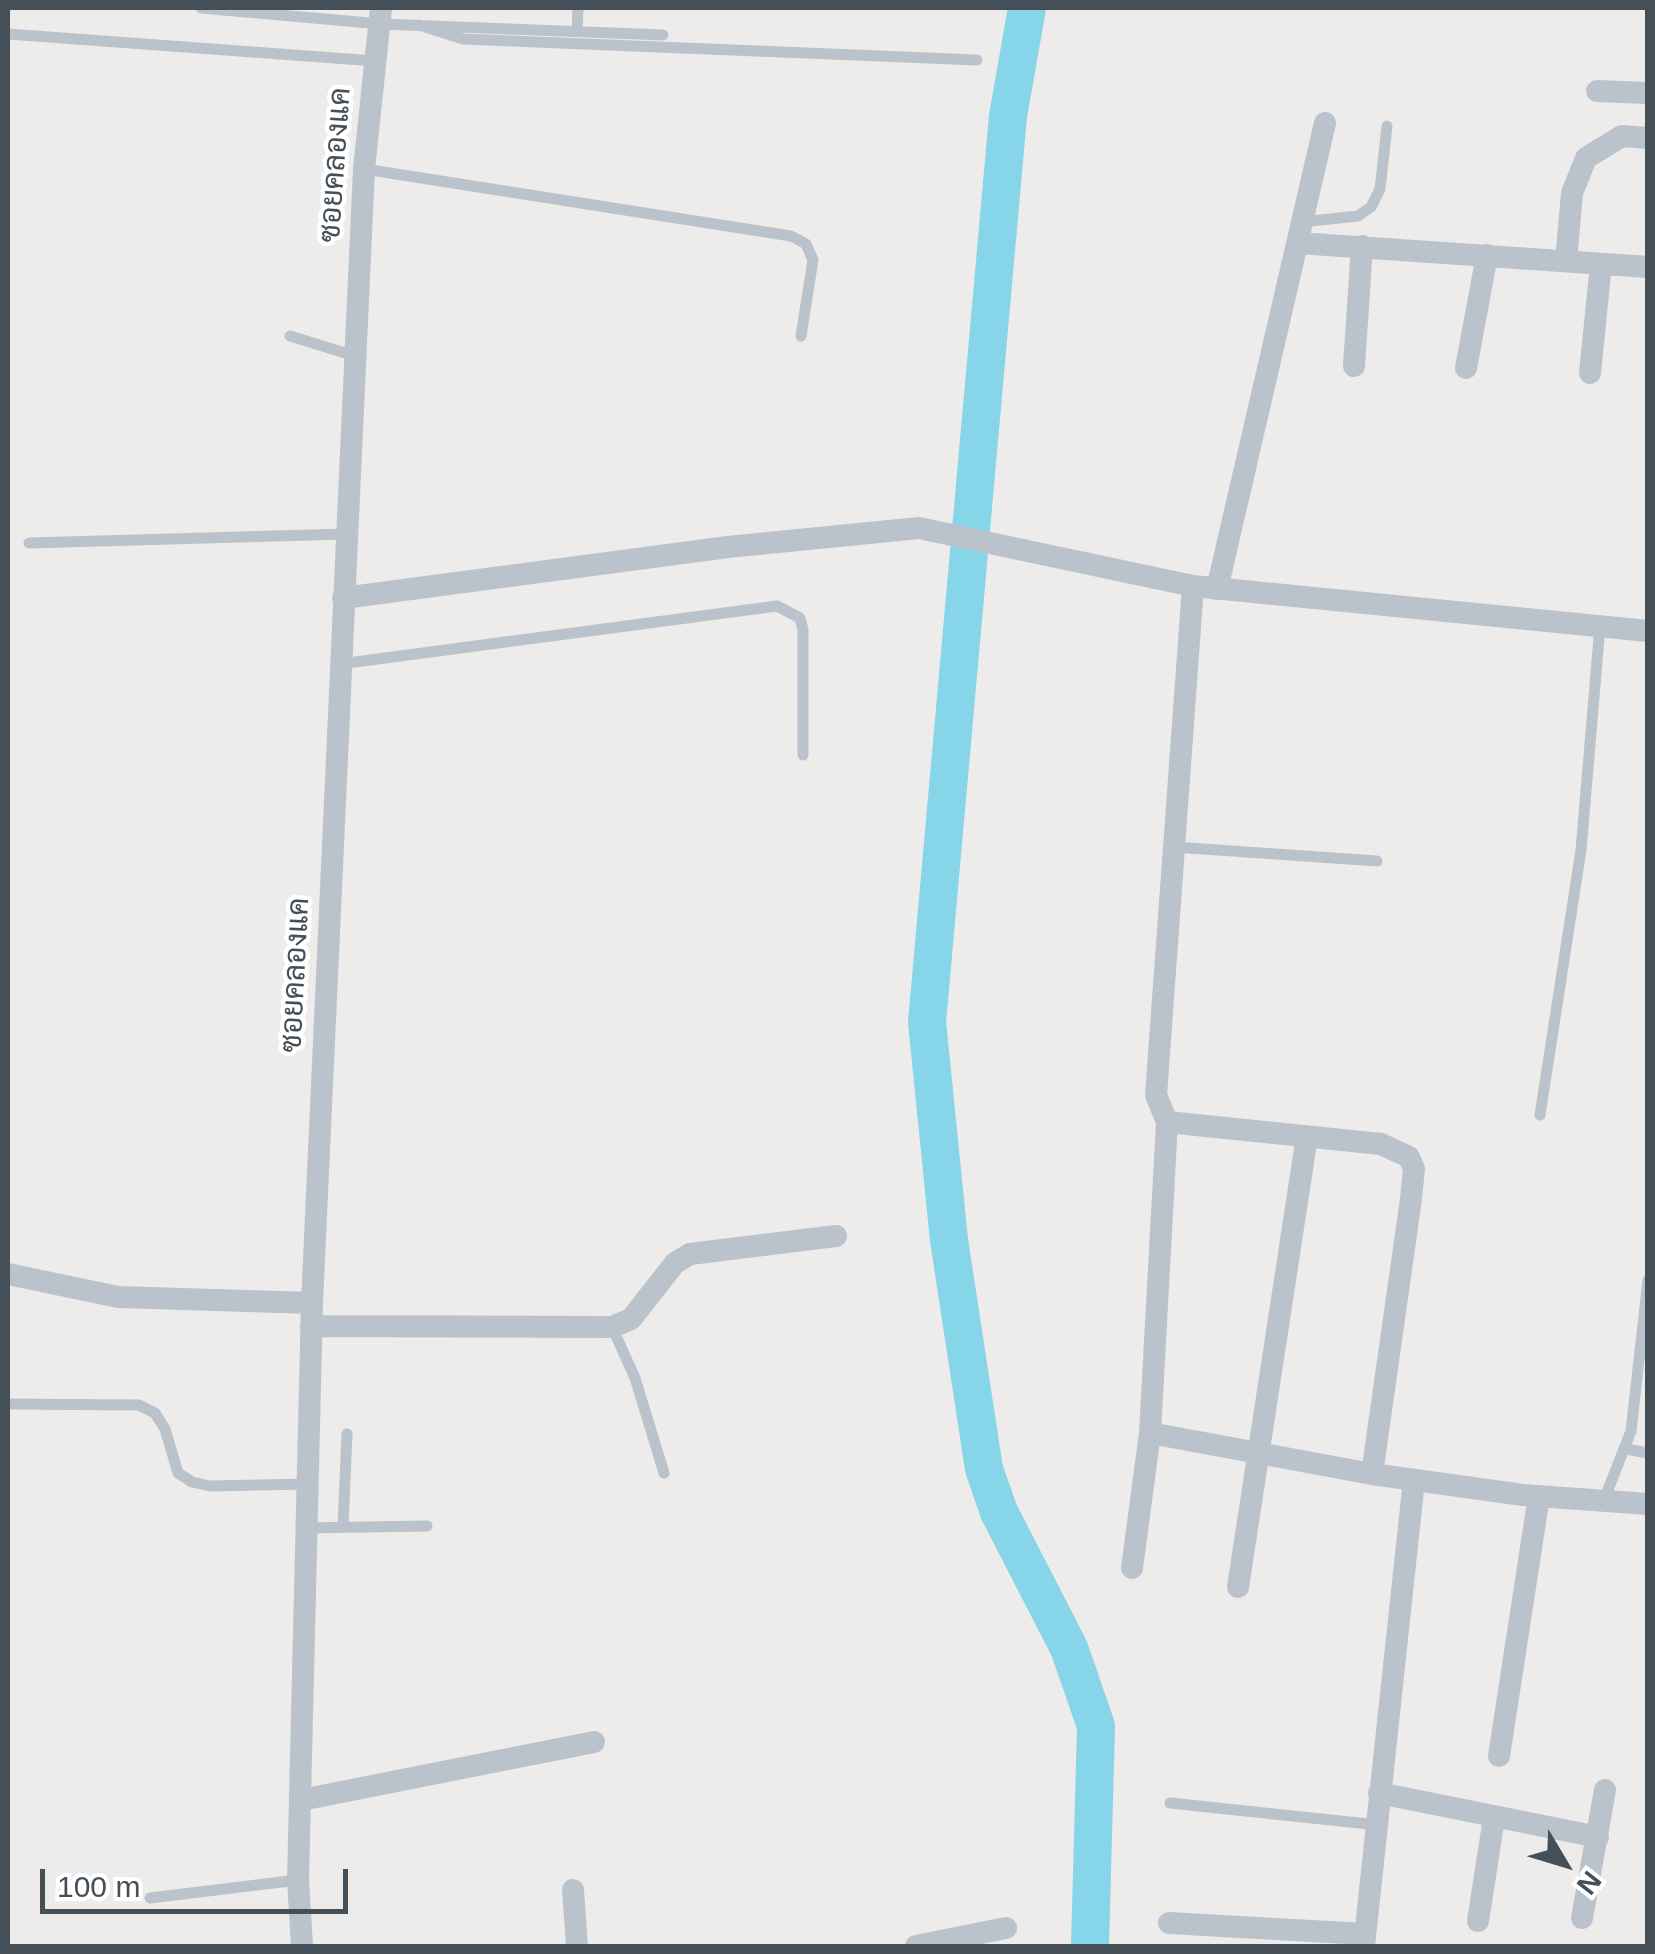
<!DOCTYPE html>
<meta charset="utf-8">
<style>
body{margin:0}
#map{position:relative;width:1655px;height:1954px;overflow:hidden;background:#eeebeb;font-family:Arial,sans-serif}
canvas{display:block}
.frame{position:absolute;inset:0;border:10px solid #444f58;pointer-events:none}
.north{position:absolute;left:1515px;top:1814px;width:100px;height:100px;-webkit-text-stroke:8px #fff;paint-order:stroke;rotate:128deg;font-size:28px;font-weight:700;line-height:40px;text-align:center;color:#444f58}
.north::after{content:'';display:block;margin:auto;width:35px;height:45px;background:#444f58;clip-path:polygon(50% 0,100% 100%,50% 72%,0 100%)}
.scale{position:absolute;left:40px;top:1869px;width:308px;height:45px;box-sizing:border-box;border:5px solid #444f58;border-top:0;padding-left:12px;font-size:30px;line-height:35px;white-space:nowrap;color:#444f58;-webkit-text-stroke:8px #fff;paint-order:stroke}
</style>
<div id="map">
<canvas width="1655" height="1954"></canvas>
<div class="frame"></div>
<div class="north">N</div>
<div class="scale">100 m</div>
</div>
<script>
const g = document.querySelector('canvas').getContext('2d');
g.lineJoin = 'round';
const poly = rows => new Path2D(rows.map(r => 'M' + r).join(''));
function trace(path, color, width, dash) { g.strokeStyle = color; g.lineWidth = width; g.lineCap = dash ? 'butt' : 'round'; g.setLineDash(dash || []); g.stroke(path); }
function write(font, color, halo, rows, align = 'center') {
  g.font = font + ' Arial,Sarabun,sans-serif'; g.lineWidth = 9; g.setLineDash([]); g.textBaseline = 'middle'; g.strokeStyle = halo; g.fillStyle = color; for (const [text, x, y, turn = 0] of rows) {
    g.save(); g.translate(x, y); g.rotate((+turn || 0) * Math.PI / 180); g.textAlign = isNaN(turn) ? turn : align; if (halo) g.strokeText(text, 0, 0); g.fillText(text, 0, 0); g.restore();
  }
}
trace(poly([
 [1027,8,1008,116,927,1022,949,1240,984,1469,999,1512,1069,1648,1096,1726,1090,1946]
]), '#87d5e9', 38);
trace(poly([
 [201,8,381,24,663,35],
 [419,25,463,39,977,60],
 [577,30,578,8],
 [8,34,375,61],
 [364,169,791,236,806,244,813,260,801,336],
 [1302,222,1358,216,1371,207,1380,189,1387,126],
 [290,336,355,356],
 [29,543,346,534],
 [340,664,777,606,800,618,803,630,803,755],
 [1174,847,1377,861],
 [1540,1115,1581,850,1600,626],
 [612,1327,635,1378,664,1473],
 [8,1404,139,1405,155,1413,165,1429,178,1473,192,1482,210,1486,307,1484],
 [1626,1449,1648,1453],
 [1604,1500,1631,1431,1648,1280],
 [343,1527,347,1434],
 [304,1528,427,1526],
 [1170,1803,1378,1825],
 [150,1898,298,1880]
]), '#bac3cb', 11);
trace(poly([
 [1597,91,1648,93],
 [1298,243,1648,267],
 [1566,261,1572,193,1586,158,1622,136,1648,138],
 [1354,366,1362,246],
 [1466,368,1487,255],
 [1590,373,1601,264],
 [1217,589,1325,123],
 [343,598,728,547,919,528,1193,586,1648,631],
 [1167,1122,1381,1144,1409,1157,1414,1169,1411,1199,1372,1474],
 [8,1274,118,1297,312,1303],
 [311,1326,612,1327,631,1319,675,1263,690,1254,836,1236],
 [1150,1433,1372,1474,1523,1495,1648,1504],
 [1132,1568,1150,1433,1167,1122,1156,1095,1193,586],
 [1238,1587,1307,1136],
 [1499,1756,1539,1496],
 [1379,1793,1598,1837],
 [301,1800,594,1742],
 [573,1890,577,1946],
 [1582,1918,1605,1790],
 [1478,1921,1494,1818],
 [1169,1923,1365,1934],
 [302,1946,298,1880,312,1303,364,169,381,8],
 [916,1946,1006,1928],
 [1364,1946,1414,1480]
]), '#bac3cb', 22);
write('30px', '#444f58', '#fff', [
 ["ซอยคลองแค",336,165,-86],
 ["ซอยคลองแค",296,975,-87]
]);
</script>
